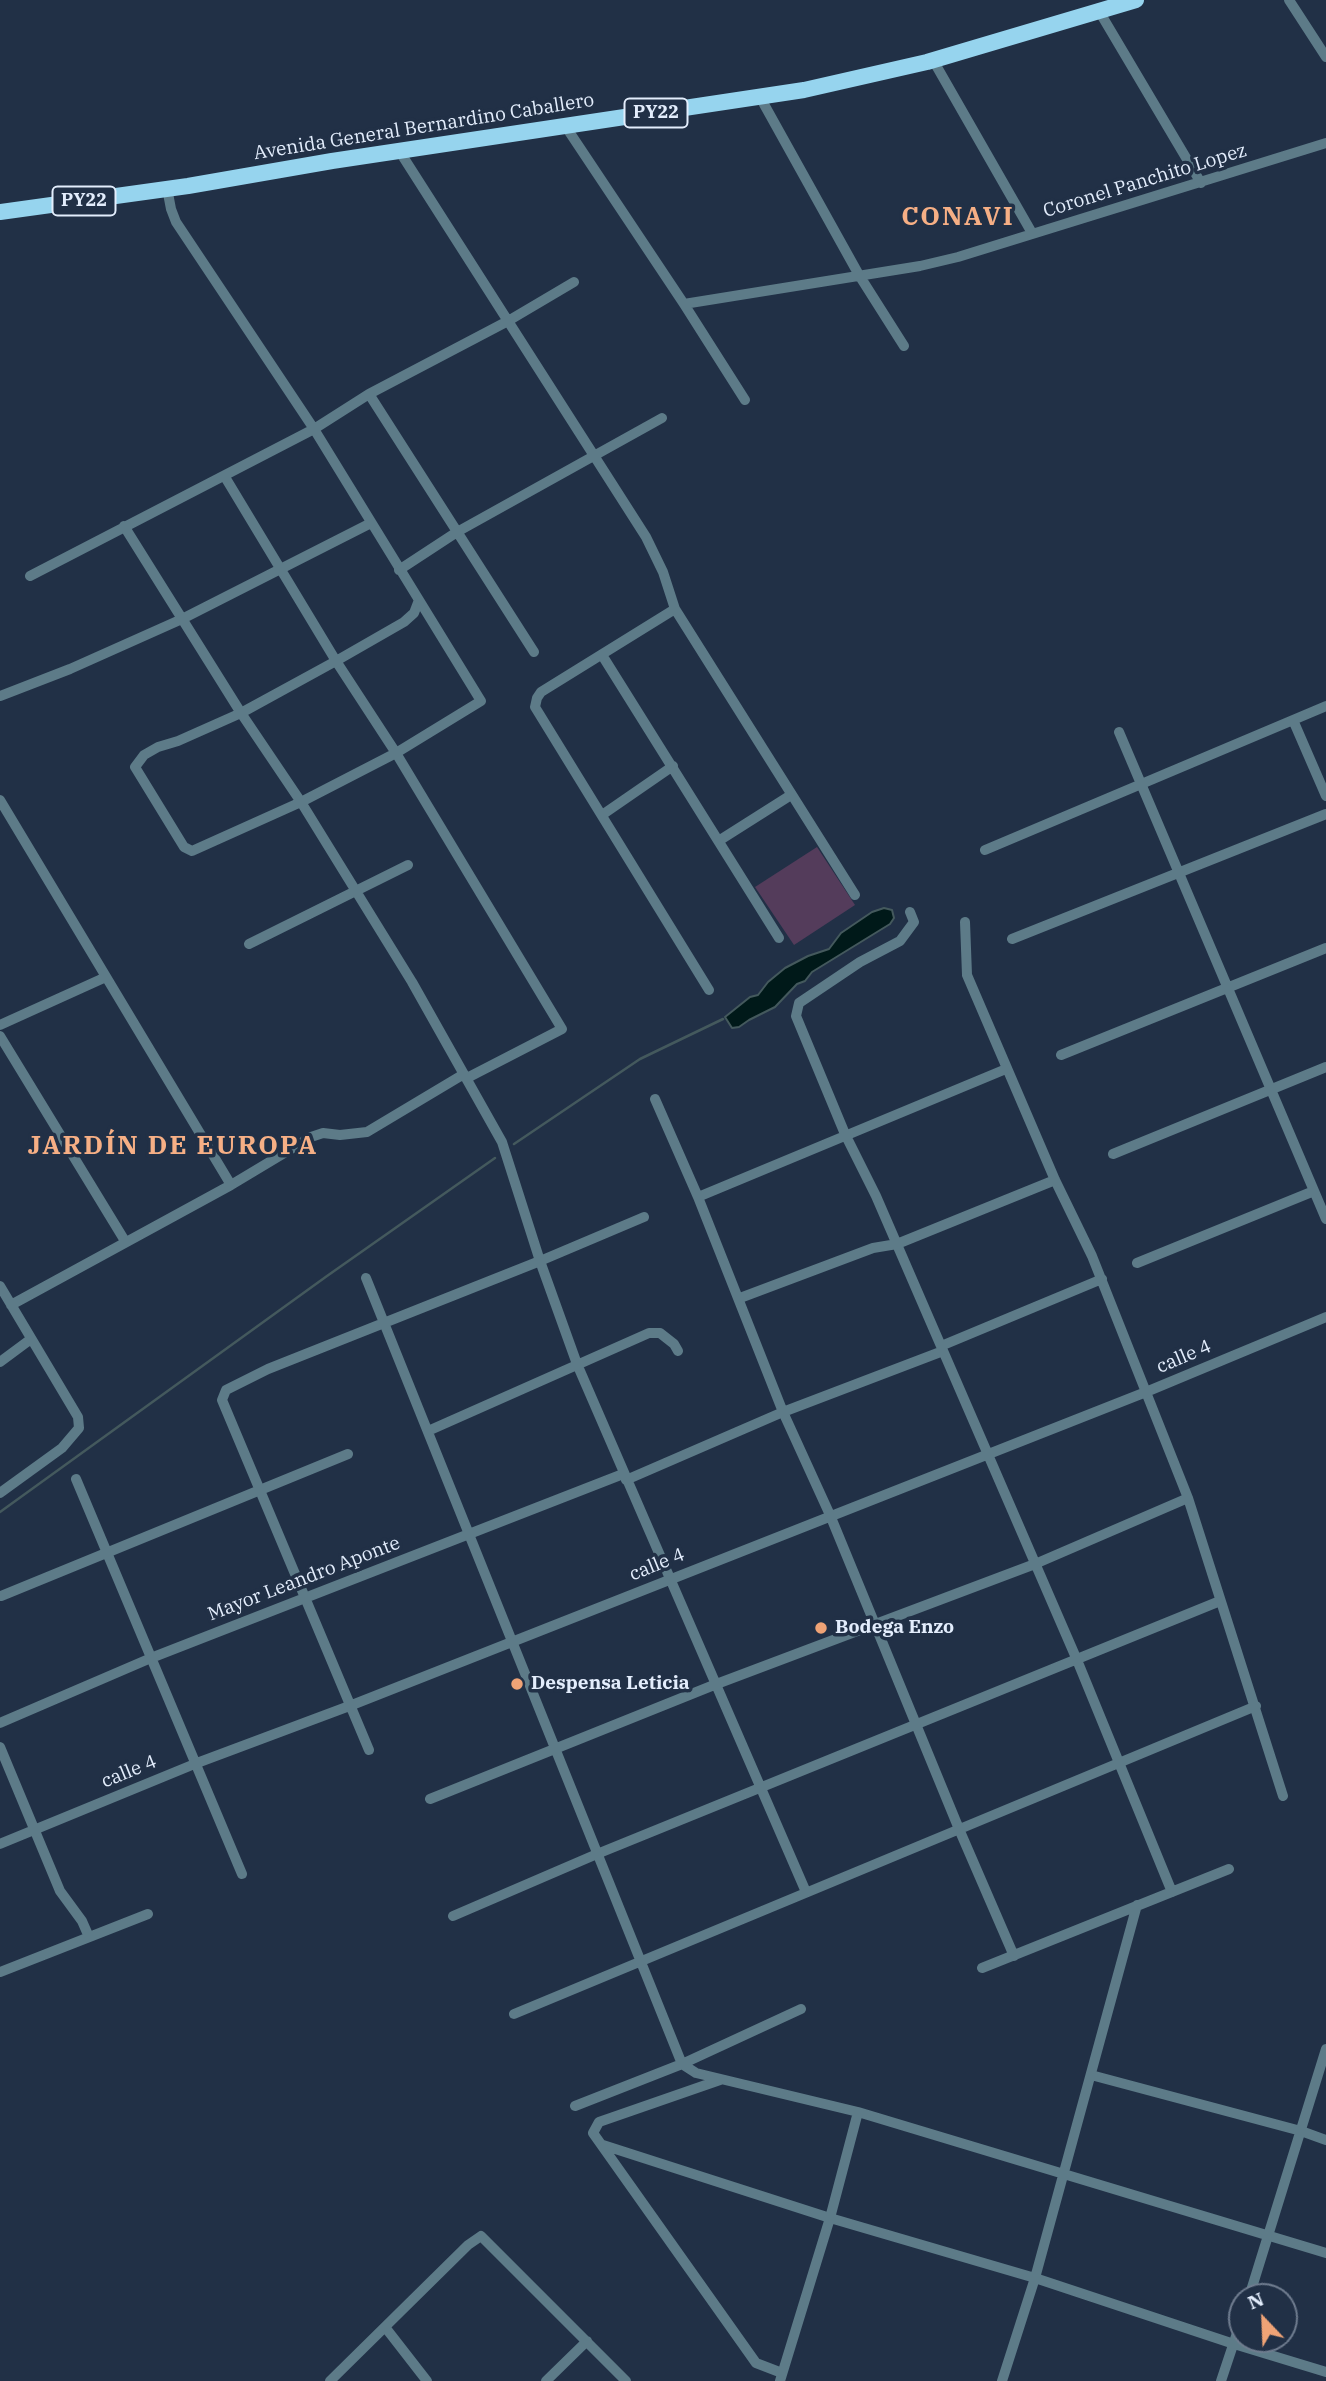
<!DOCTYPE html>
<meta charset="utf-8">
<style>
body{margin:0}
#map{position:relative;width:1326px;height:2381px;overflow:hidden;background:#213046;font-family:"IBM Plex Serif",serif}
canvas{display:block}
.north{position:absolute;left:1228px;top:2283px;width:70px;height:70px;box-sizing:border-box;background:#213046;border:2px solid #6f7c8f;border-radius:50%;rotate:337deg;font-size:19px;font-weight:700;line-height:28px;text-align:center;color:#e3edfc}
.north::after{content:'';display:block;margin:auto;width:24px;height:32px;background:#efa376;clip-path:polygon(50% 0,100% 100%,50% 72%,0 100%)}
</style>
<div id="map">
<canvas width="1326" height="2381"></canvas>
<div class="north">N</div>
</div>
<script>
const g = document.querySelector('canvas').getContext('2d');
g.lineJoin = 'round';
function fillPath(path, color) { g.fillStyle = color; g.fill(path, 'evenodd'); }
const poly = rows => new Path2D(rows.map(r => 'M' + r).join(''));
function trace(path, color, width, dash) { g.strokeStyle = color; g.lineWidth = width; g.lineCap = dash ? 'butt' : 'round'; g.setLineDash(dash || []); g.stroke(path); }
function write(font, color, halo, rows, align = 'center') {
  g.font = font + ' "IBM Plex Serif",serif'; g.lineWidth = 7; g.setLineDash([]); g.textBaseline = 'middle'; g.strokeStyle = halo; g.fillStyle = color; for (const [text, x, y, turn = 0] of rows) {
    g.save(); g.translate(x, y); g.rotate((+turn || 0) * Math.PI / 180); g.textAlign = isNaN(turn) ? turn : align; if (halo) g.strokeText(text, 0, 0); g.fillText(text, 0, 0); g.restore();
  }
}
fillPath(poly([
 [817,847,855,905,794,945,755,887]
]), '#543c5b');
const water = poly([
 [884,908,892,910,894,918,890,924,812,972,805,981,797,984,775,1007,749,1020,739,1027,732,1028,725,1017,750,997,758,995,768,982,785,968,808,956,829,949,841,933,872,912,884,908]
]);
fillPath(water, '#001919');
trace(water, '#44595d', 2);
trace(poly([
 [514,1144,640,1059,723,1019],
 [0,1512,327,1276,495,1158]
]), '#44595d', 2.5);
trace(poly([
 [1289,0,1326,57],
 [1099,11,1201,183],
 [933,60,1032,233],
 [760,97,859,275,904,346],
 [566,127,684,304,745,400],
 [400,152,646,537,663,572,675,609,855,895],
 [167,188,171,209,176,222,314,429,419,600,414,613,404,622,336,661,241,713,178,741,158,747,144,755,135,767,184,847,192,851,301,802,396,753,481,701,419,600],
 [684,304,920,266,958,257,1326,143],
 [369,394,534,652],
 [225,477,336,661,396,753,562,1029,467,1078],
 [124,526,241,713,301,802,412,982,502,1142,540,1261,577,1364,806,1892],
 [399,570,457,532,662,418],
 [30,576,314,429,369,394,508,321,574,282],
 [675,609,541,692,537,698,535,707,709,990],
 [602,655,779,938],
 [0,696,70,669,182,619,371,523],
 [1293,720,1326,796],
 [1119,732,1326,1219],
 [0,800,231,1185,11,1305],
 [602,815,673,766],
 [720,840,791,795],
 [985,850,1326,706],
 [910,912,914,922,900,941,860,962,799,1003,796,1016,845,1134,876,1196,1077,1660,1172,1892],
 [965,922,967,975,1055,1180,1092,1256,1188,1498,1283,1796],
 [1012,939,1326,814],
 [249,944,408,865],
 [0,1025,106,977],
 [0,1036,125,1241],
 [1061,1055,1326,948],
 [655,1099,698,1197,783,1412,830,1515,959,1829,1014,1956],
 [1113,1154,1326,1067],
 [231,1185,311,1137,323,1133,340,1135,367,1132,464,1074],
 [698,1197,1006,1069],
 [1137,1263,1314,1191],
 [366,1278,682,2064,696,2073,858,2112,1326,2253],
 [0,1286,78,1417,79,1428,62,1448,0,1493],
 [740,1298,873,1248,897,1244,1055,1180],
 [941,1346,1102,1279],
 [0,1362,31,1339],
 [428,1431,649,1333,660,1333,674,1344,678,1351],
 [76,1479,242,1874],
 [626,1480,783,1412,943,1351],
 [1,1596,348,1454],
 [0,1723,151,1658,623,1474],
 [0,1747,60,1891,82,1921,89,1937],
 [369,1750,222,1400,226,1390,268,1369,540,1261,644,1217],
 [430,1799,714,1685,1035,1564,1188,1498],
 [0,1844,197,1763,352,1705,1146,1392,1326,1317],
 [453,1916,597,1854,1220,1601],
 [982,1968,1229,1869],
 [0,1972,148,1914],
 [514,2014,1256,1706],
 [1091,2075,1301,2131,1326,2140],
 [720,2080,599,2122,593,2133,756,2363,782,2373],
 [575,2106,682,2064,801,2009],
 [603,2145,830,2218,1035,2278,1234,2344,1326,2372],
 [1249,2297,1326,2049],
 [385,2327,427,2381],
 [330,2381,468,2245,481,2236,626,2381],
 [546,2381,587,2341],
 [780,2381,830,2218,858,2112],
 [1002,2381,1035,2278,1137,1905],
 [1221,2381,1242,2318]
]), '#5d7b88', 10);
trace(poly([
 [0,212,188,186,332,161,804,90,927,62,1136,0]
]), '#96d4ee', 16);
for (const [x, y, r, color] of [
 [821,1628,7,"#efa376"],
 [517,1684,7,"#efa376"]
]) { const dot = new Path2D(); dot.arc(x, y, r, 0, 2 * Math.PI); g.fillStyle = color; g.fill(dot); trace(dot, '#213046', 2.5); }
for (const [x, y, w] of [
 [656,113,63],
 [84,201,63]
]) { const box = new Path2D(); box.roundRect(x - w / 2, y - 14.5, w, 29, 5); g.fillStyle = '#213046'; g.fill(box); trace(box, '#e3edfc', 2); }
write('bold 18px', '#e3edfc', null, [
 ["PY22",656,113],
 ["PY22",84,201]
]);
write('19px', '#e3edfc', '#213046', [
 ["Avenida General Bernardino Caballero",424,127,-9],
 ["Coronel Panchito Lopez",1145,181,-17],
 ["calle 4",1184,1357,-23],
 ["calle 4",657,1565,-22],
 ["Mayor Leandro Aponte",304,1579,-21],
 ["calle 4",129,1772,-22]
]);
write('bold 19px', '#e3edfc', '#213046', [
 ["Bodega Enzo",835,1628],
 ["Despensa Leticia",531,1684]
], 'left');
g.letterSpacing = '2px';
write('bold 26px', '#f6af85', '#213046', [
 ["CONAVI",958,217],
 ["JARDÍN DE EUROPA",173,1146]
]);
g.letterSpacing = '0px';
</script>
